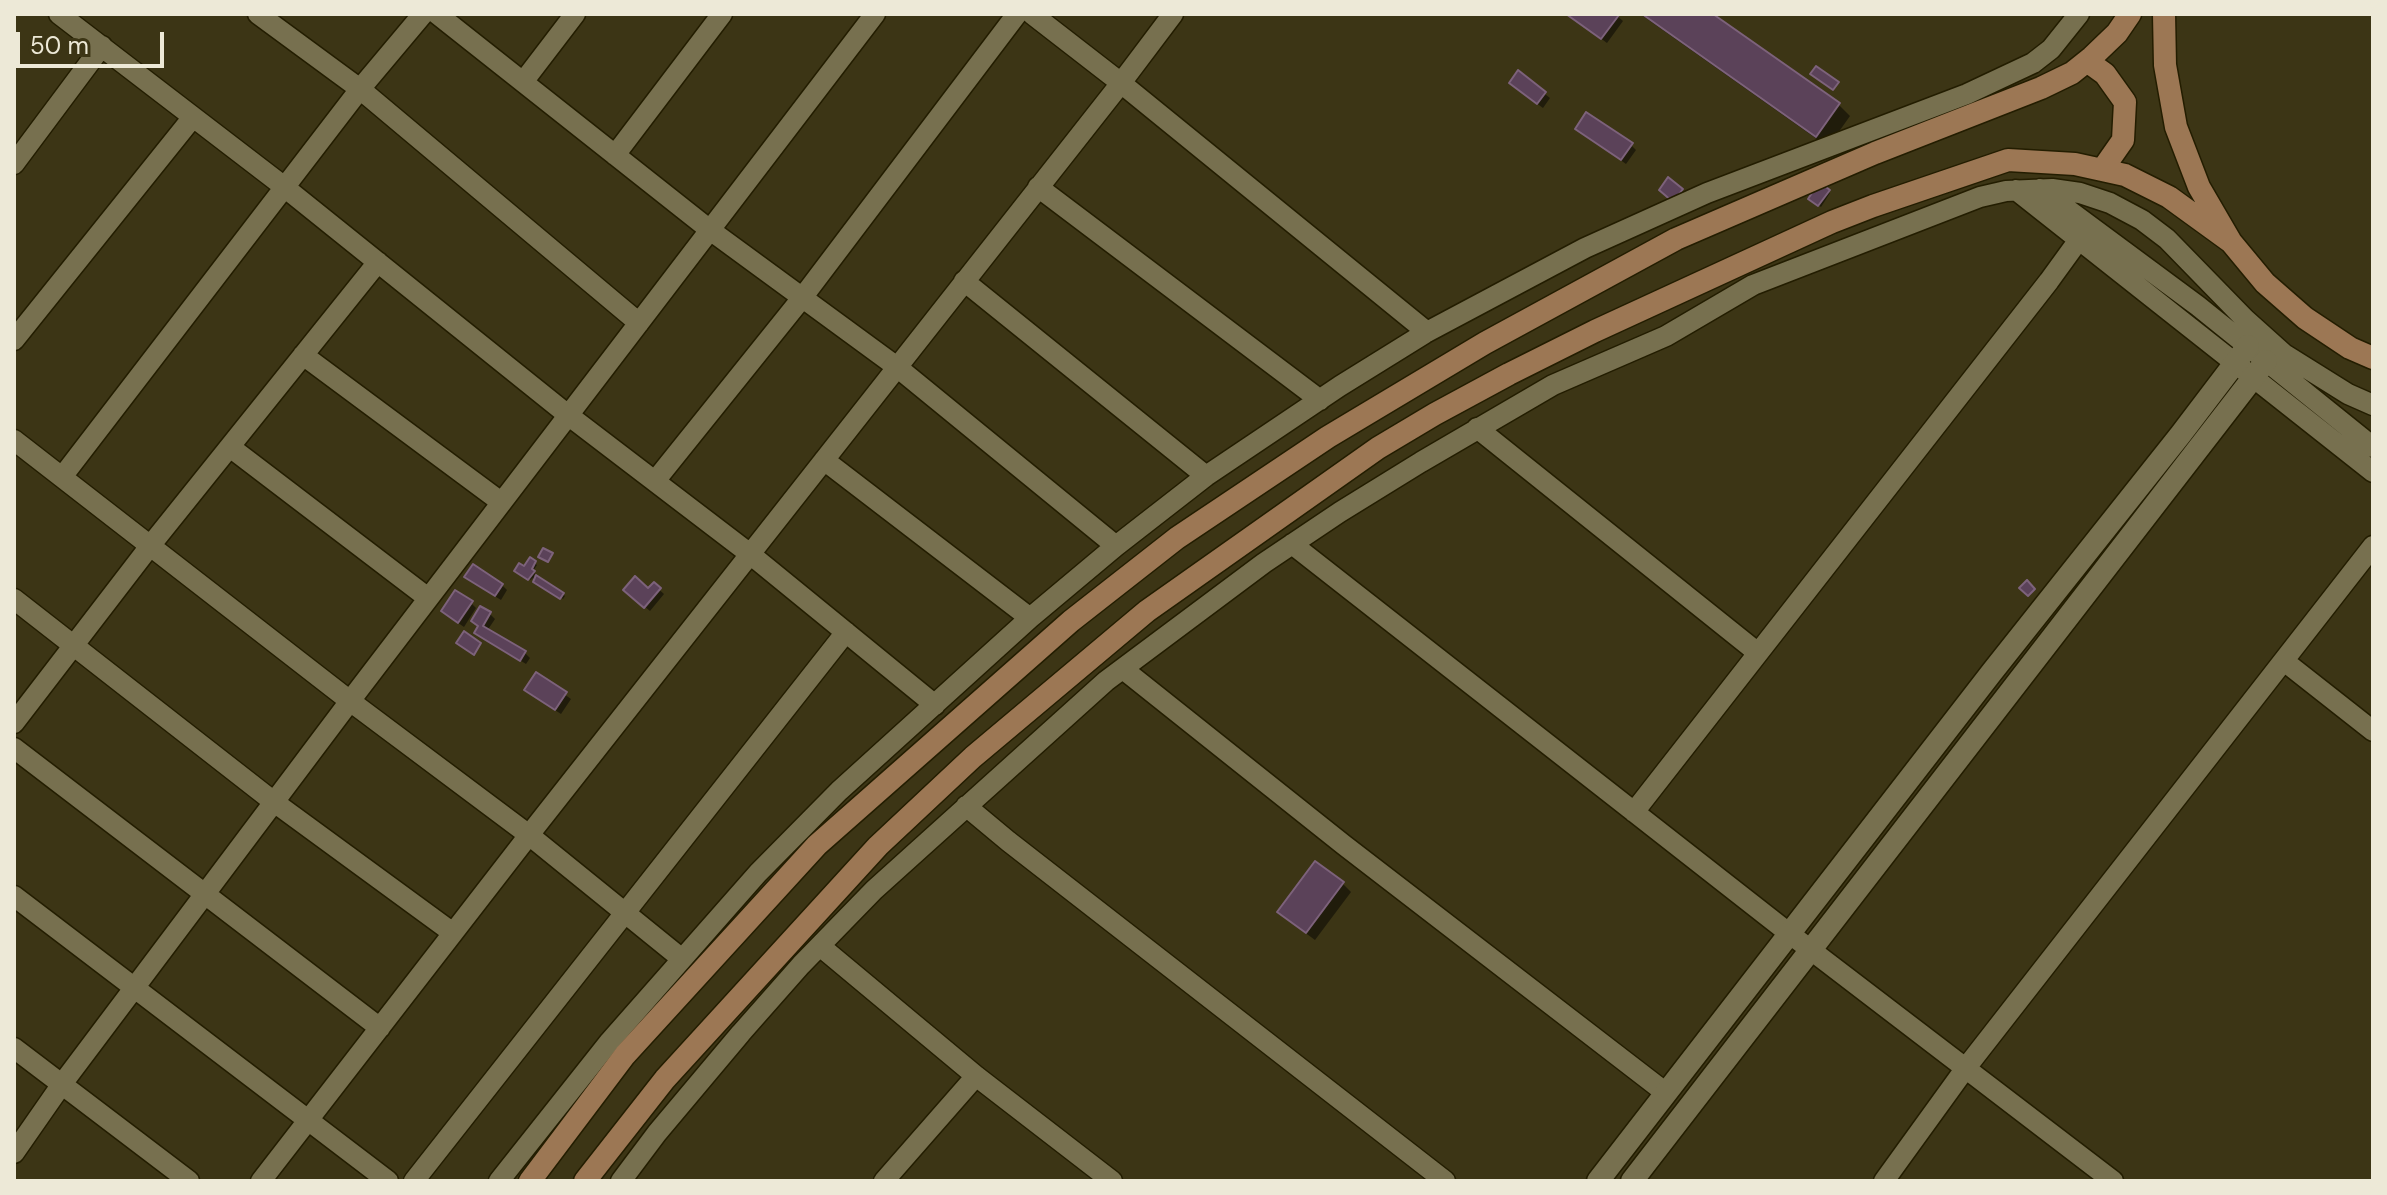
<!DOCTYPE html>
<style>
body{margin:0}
#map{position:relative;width:2387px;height:1195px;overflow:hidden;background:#3c3515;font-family:"DM Sans",sans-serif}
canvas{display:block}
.frame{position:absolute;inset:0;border:16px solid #ede9d7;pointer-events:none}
.scale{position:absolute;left:16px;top:32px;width:148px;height:36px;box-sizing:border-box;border:4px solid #ede9d7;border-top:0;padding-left:10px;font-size:24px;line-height:28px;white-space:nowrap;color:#ede9d7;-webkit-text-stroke:6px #3c3515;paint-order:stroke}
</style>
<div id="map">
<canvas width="2387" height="1195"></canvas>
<div class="frame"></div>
<div class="scale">50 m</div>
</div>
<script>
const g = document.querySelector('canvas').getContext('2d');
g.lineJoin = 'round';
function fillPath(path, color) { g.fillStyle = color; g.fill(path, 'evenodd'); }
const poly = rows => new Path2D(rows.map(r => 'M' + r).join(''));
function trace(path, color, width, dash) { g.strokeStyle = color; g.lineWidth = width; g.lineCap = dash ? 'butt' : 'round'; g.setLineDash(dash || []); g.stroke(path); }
fillPath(poly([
 [1568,14,1615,14,1623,21,1607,43],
 [1640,14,1710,14,1839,105,1850,116,1828,147],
 [1518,73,1550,98,1543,108,1516,88],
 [1577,129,1631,145,1636,150,1626,164],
 [1820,185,1830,193,1821,207,1810,199],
 [531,560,537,565,533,571,535,574,534,576,563,594,565,596,563,599,532,578,531,580,519,572,525,569],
 [472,582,502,585,507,590,501,600],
 [654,585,664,594,650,611,631,595,648,591],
 [471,603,476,608,464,627,448,616],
 [490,614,495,619,487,631,525,653,530,658,526,664,476,633],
 [537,675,571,699,561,714,532,695],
 [1343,884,1351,892,1315,940,1288,920]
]), '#0007');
const building = poly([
 [1566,14,1618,14,1619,15,1601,39,1566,14],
 [1642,14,1713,14,1840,103,1816,137,1642,14],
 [1816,66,1839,82,1833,90,1810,74,1816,66],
 [1518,70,1546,92,1537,104,1509,83,1518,70],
 [1586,112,1633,143,1621,160,1575,129,1586,112],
 [1668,177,1683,189,1673,202,1659,190,1668,177],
 [1819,182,1830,190,1818,206,1808,199,1819,182],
 [543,548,553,553,548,562,538,557,543,548],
 [530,557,536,561,532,569,535,571,528,580,514,571,519,563,524,566,530,557],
 [473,564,503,584,495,596,464,577,473,564],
 [536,575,564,593,560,599,533,582,536,575],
 [635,576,648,588,654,582,661,588,644,608,623,590,635,576],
 [2027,580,2035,589,2028,596,2019,588,2027,580],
 [455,590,473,601,458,623,441,611,455,590],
 [480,606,491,612,483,626,526,651,520,661,474,633,478,626,471,621,480,606],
 [464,631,481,643,474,655,456,643,464,631],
 [536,672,567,692,555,710,524,690,536,672],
 [1315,861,1344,882,1306,933,1277,912,1315,861]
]);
fillPath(building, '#5b4259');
trace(building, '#7d627b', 2);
const minor = poly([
 [59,14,278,182,568,415,750,554,935,705],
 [258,14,360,89,639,323],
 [437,14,710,230,897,367,1116,546],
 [1032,14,1121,83,1427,332],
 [523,82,575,14],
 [615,155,722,14],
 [14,164,102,46],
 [1038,187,1320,400],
 [2040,189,2198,306,2373,447],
 [2016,190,2373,472],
 [964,281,1206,476],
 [14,340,193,117],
 [303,355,501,502],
 [1477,428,1758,653],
 [14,440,350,701,529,835,682,959],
 [230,447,428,598],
 [824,460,1030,618],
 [62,477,360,89,423,14],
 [655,481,802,298,1017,14],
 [1292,544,1790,934,2113,1181],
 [14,599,274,802,453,933],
 [2284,661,2373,731],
 [1123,669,1344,845,1666,1093],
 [14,723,150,546,378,262],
 [14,748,380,1028],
 [966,806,1008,841,1445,1181],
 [1634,812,2049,281,2078,241],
 [14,896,388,1181],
 [820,946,976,1076,1112,1181],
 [14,1048,189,1181],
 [14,1153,62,1084,350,701,875,14],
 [261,1181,529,835,1121,83,1173,14],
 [414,1181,846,632],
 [499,1181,610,1041,758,873,839,791,1030,618,1116,546,1206,476,1340,386,1427,332,1585,248,1707,193,1967,94,2033,63,2051,49,2079,14],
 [621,1181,657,1133,741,1033,801,965,874,890,1106,681,1264,563,1340,512,1421,462,1553,385,1666,336,1753,285,1980,197,2006,191,2052,189,2080,193,2110,203,2142,220,2167,239,2245,319,2284,354,2348,394,2373,405],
 [884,1181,976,1076],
 [1884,1181,1965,1069,2373,546]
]);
const tertiary = poly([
 [1598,1181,1992,672,2181,434,2248,346],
 [1632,1181,2266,361]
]);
const secondary = poly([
 [2164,14,2165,65,2176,127,2199,187,2231,242,2265,283,2305,318,2350,348,2373,358],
 [2087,61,2105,74,2125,102,2123,140,2102,170],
 [530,1181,625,1055,817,845,1071,621,1177,538,1328,437,1485,343,1676,239,1875,153,2041,88,2072,73,2092,57,2117,33,2130,14],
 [585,1181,665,1079,878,846,973,757,1147,611,1378,448,1435,414,1509,374,1595,331,1832,222,1873,206,2008,160,2075,164,2125,175,2169,197,2231,242]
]);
trace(minor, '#231d00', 23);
trace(tertiary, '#231d00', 25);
trace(secondary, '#231d00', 25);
trace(minor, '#77704f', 20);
trace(tertiary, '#77704f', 22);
trace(secondary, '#9c7754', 22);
</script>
